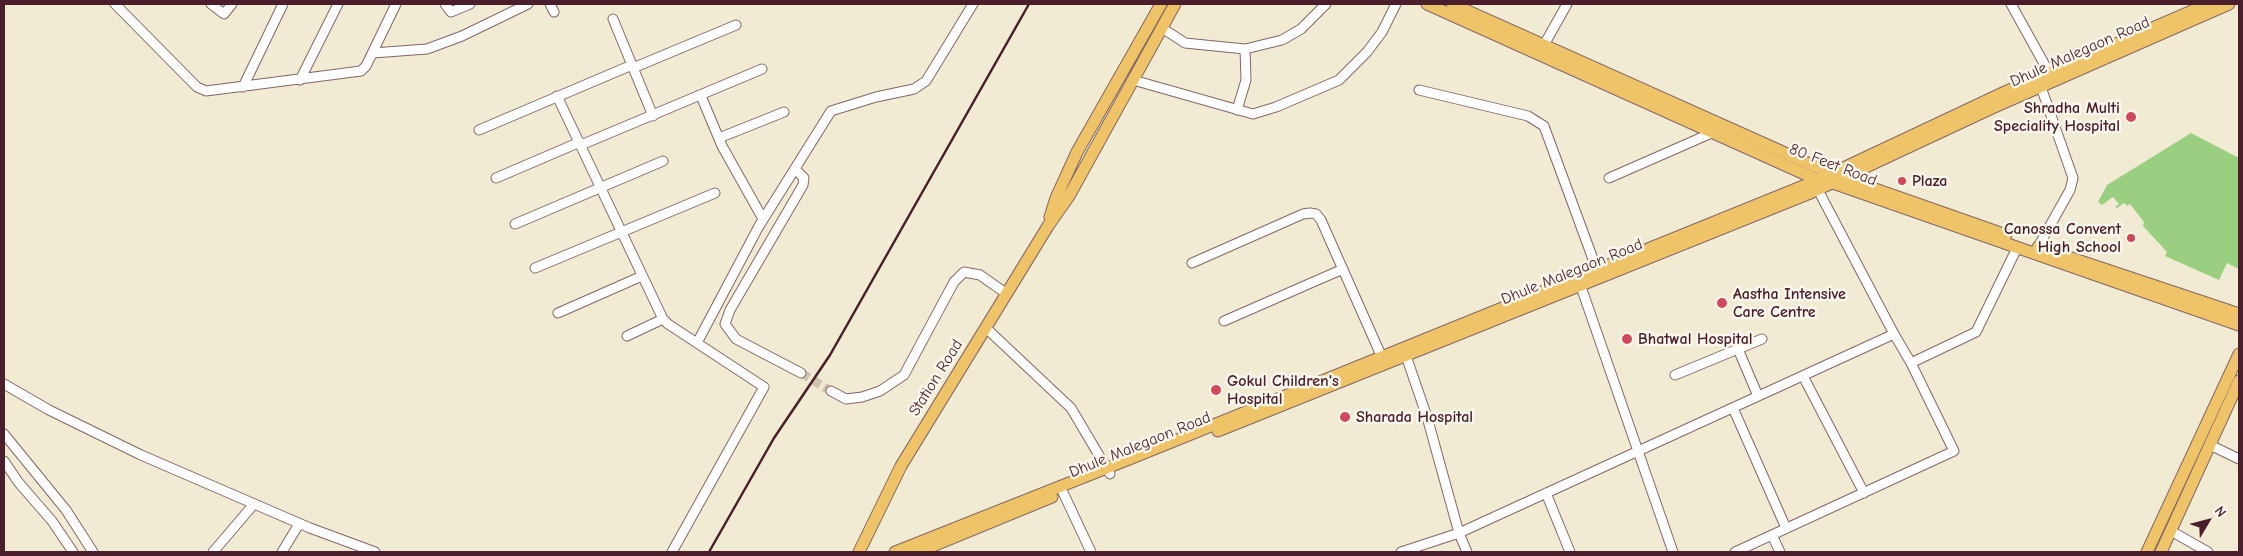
<!DOCTYPE html>
<style>
body{margin:0}
#map{position:relative;width:2243px;height:556px;overflow:hidden;background:#f1ebd3;font-family:"Comic Neue",sans-serif}
canvas{display:block}
.frame{position:absolute;inset:0;border:5px solid #4a1f2b;pointer-events:none}
.north{position:absolute;left:2183px;top:496px;width:50px;height:50px;-webkit-text-stroke:4px #fbf7ec;paint-order:stroke;rotate:53deg;font-size:14px;font-weight:700;line-height:20px;text-align:center;color:#4a1f2b}
.north::after{content:'';display:block;margin:auto;width:18px;height:22px;background:#4a1f2b;clip-path:polygon(50% 0,100% 100%,50% 72%,0 100%)}
</style>
<div id="map">
<canvas width="2243" height="556"></canvas>
<div class="frame"></div>
<div class="north">N</div>
</div>
<script>
const g = document.querySelector('canvas').getContext('2d');
g.lineJoin = 'round';
function fillPath(path, color) { g.fillStyle = color; g.fill(path, 'evenodd'); }
const poly = rows => new Path2D(rows.map(r => 'M' + r).join(''));
function trace(path, color, width, dash) { g.strokeStyle = color; g.lineWidth = width; g.lineCap = dash ? 'butt' : 'round'; g.setLineDash(dash || []); g.stroke(path); }
function write(font, color, halo, rows, align = 'center') {
  g.font = font + ' "Comic Neue",sans-serif'; g.lineWidth = 5; g.setLineDash([]); g.textBaseline = 'middle'; g.strokeStyle = halo; g.fillStyle = color; for (const [text, x, y, turn = 0] of rows) {
    g.save(); g.translate(x, y); g.rotate((+turn || 0) * Math.PI / 180); g.textAlign = isNaN(turn) ? turn : align; if (halo) g.strokeText(text, 0, 0); g.fillText(text, 0, 0); g.restore();
  }
}
fillPath(poly([
 [2191,133,2239,158,2239,269,2227,263,2219,280,2165,256,2167,252,2143,226,2144,222,2130,204,2127,206,2124,203,2117,208,2115,207,2119,204,2113,197,2102,205,2098,202,2107,185]
]), '#9acf81');
trace(poly([
 [801,373,831,391]
]), '#d0c2b1', 9, [9, 4.5]);
const minor = poly([
 [115,4,197,87,206,91,361,71,366,66,396,4],
 [211,4,224,14,232,4],
 [445,4,451,12,470,4],
 [550,4,554,12],
 [2011,4,2052,78],
 [613,19,653,116],
 [1162,28,1185,43,1245,49,1282,40,1301,29,1326,4],
 [1544,45,1567,4],
 [373,53,427,49,462,36,528,4],
 [633,68,736,25],
 [300,80,338,4],
 [1133,80,1253,114,1276,107,1339,80,1367,52,1382,32,1396,4],
 [243,87,283,4],
 [1419,90,1528,116,1544,126,1597,270],
 [557,96,663,319,668,324,764,387,672,552],
 [701,96,722,146,763,219],
 [1237,110,1246,80,1245,49],
 [479,130,632,65],
 [719,138,784,112],
 [581,145,762,69],
 [795,169,804,178,803,185,730,310,725,324,736,339,801,373],
 [496,178,580,142],
 [1609,178,1714,132],
 [1818,190,1894,334],
 [515,224,663,161],
 [2038,247,2070,190,2073,178,2041,87],
 [1192,263,1303,214,1310,213,1316,214,1321,220,1384,362],
 [535,268,715,193],
 [1579,281,1673,552],
 [558,313,642,276],
 [1224,321,1343,269],
 [986,328,1071,408,1110,474],
 [627,336,663,319],
 [697,343,759,226,831,111,876,97,914,89,926,81,973,4],
 [1738,349,1758,396],
 [1404,350,1427,417,1459,533,1467,552],
 [1675,375,1762,339],
 [1803,376,1864,493],
 [4,384,49,410,141,455,310,528,375,552],
 [831,391,846,399,862,397,880,391,904,375,954,282,964,272,980,275,1007,294],
 [1733,408,1786,528],
 [4,434,66,510,93,552],
 [2210,445,2239,459],
 [4,461,19,483,52,521,73,552],
 [1060,486,1091,552],
 [1546,493,1570,552],
 [2171,531,2208,552],
 [1772,535,1780,552],
 [213,552,254,504],
 [282,552,299,524],
 [1401,552,1459,533,1894,334,1911,363,1976,332,2017,248],
 [1735,552,1954,451,1911,363]
]);
const major = poly([
 [1427,4,1818,180,1833,183,2239,325],
 [1452,4,1832,174,2006,235],
 [1050,217,1056,198,1077,152,1161,4],
 [2038,247,2239,314],
 [1218,431,1808,194,1992,108,2229,4],
 [859,552,901,466,1048,226,1069,196,1175,4],
 [895,552,1137,456,1818,180,2005,92,2208,4],
 [918,552,1052,497],
 [2147,552,2239,354],
 [2161,552,2239,381]
]);
trace(minor, '#846666', 11);
trace(major, '#846666', 13);
trace(minor, '#fff', 9);
trace(major, '#efc469', 11);
trace(poly([
 [709,552,774,438,830,355,1029,4]
]), '#4a1f2b', 2.5);
for (const [x, y, r, color] of [
 [2131,117,6,"#d1495b"],
 [1902,181,5,"#d1495b"],
 [2131,238,5,"#d1495b"],
 [1722,303,6,"#d1495b"],
 [1627,339,6,"#d1495b"],
 [1216,390,6,"#d1495b"],
 [1345,417,6,"#d1495b"]
]) { const dot = new Path2D(); dot.arc(x, y, r, 0, 2 * Math.PI); g.fillStyle = color; g.fill(dot); trace(dot, '#fbf7ec', 2); }
write('16px', '#4a1f2b', '#fbf7ec', [
 ["Dhule Malegaon Road",2080,52,-24],
 ["80 Feet Road",1833,165,21],
 ["Dhule Malegaon Road",1572,272,-22],
 ["Station Road",936,378,-58],
 ["Dhule Malegaon Road",1140,445,-22]
]);
write('bold 16px', '#4a1f2b', '#fbf7ec', [
 ["Shradha Multi",2120,108,"right"],
 ["Speciality Hospital",2120,126,"right"],
 ["Plaza",1912,181],
 ["Canossa Convent",2121,229,"right"],
 ["High School",2121,247,"right"],
 ["Aastha Intensive",1733,294],
 ["Care Centre",1733,312],
 ["Bhatwal Hospital",1638,339],
 ["Gokul Children's",1227,381],
 ["Hospital",1227,399],
 ["Sharada Hospital",1356,417]
], 'left');
</script>
